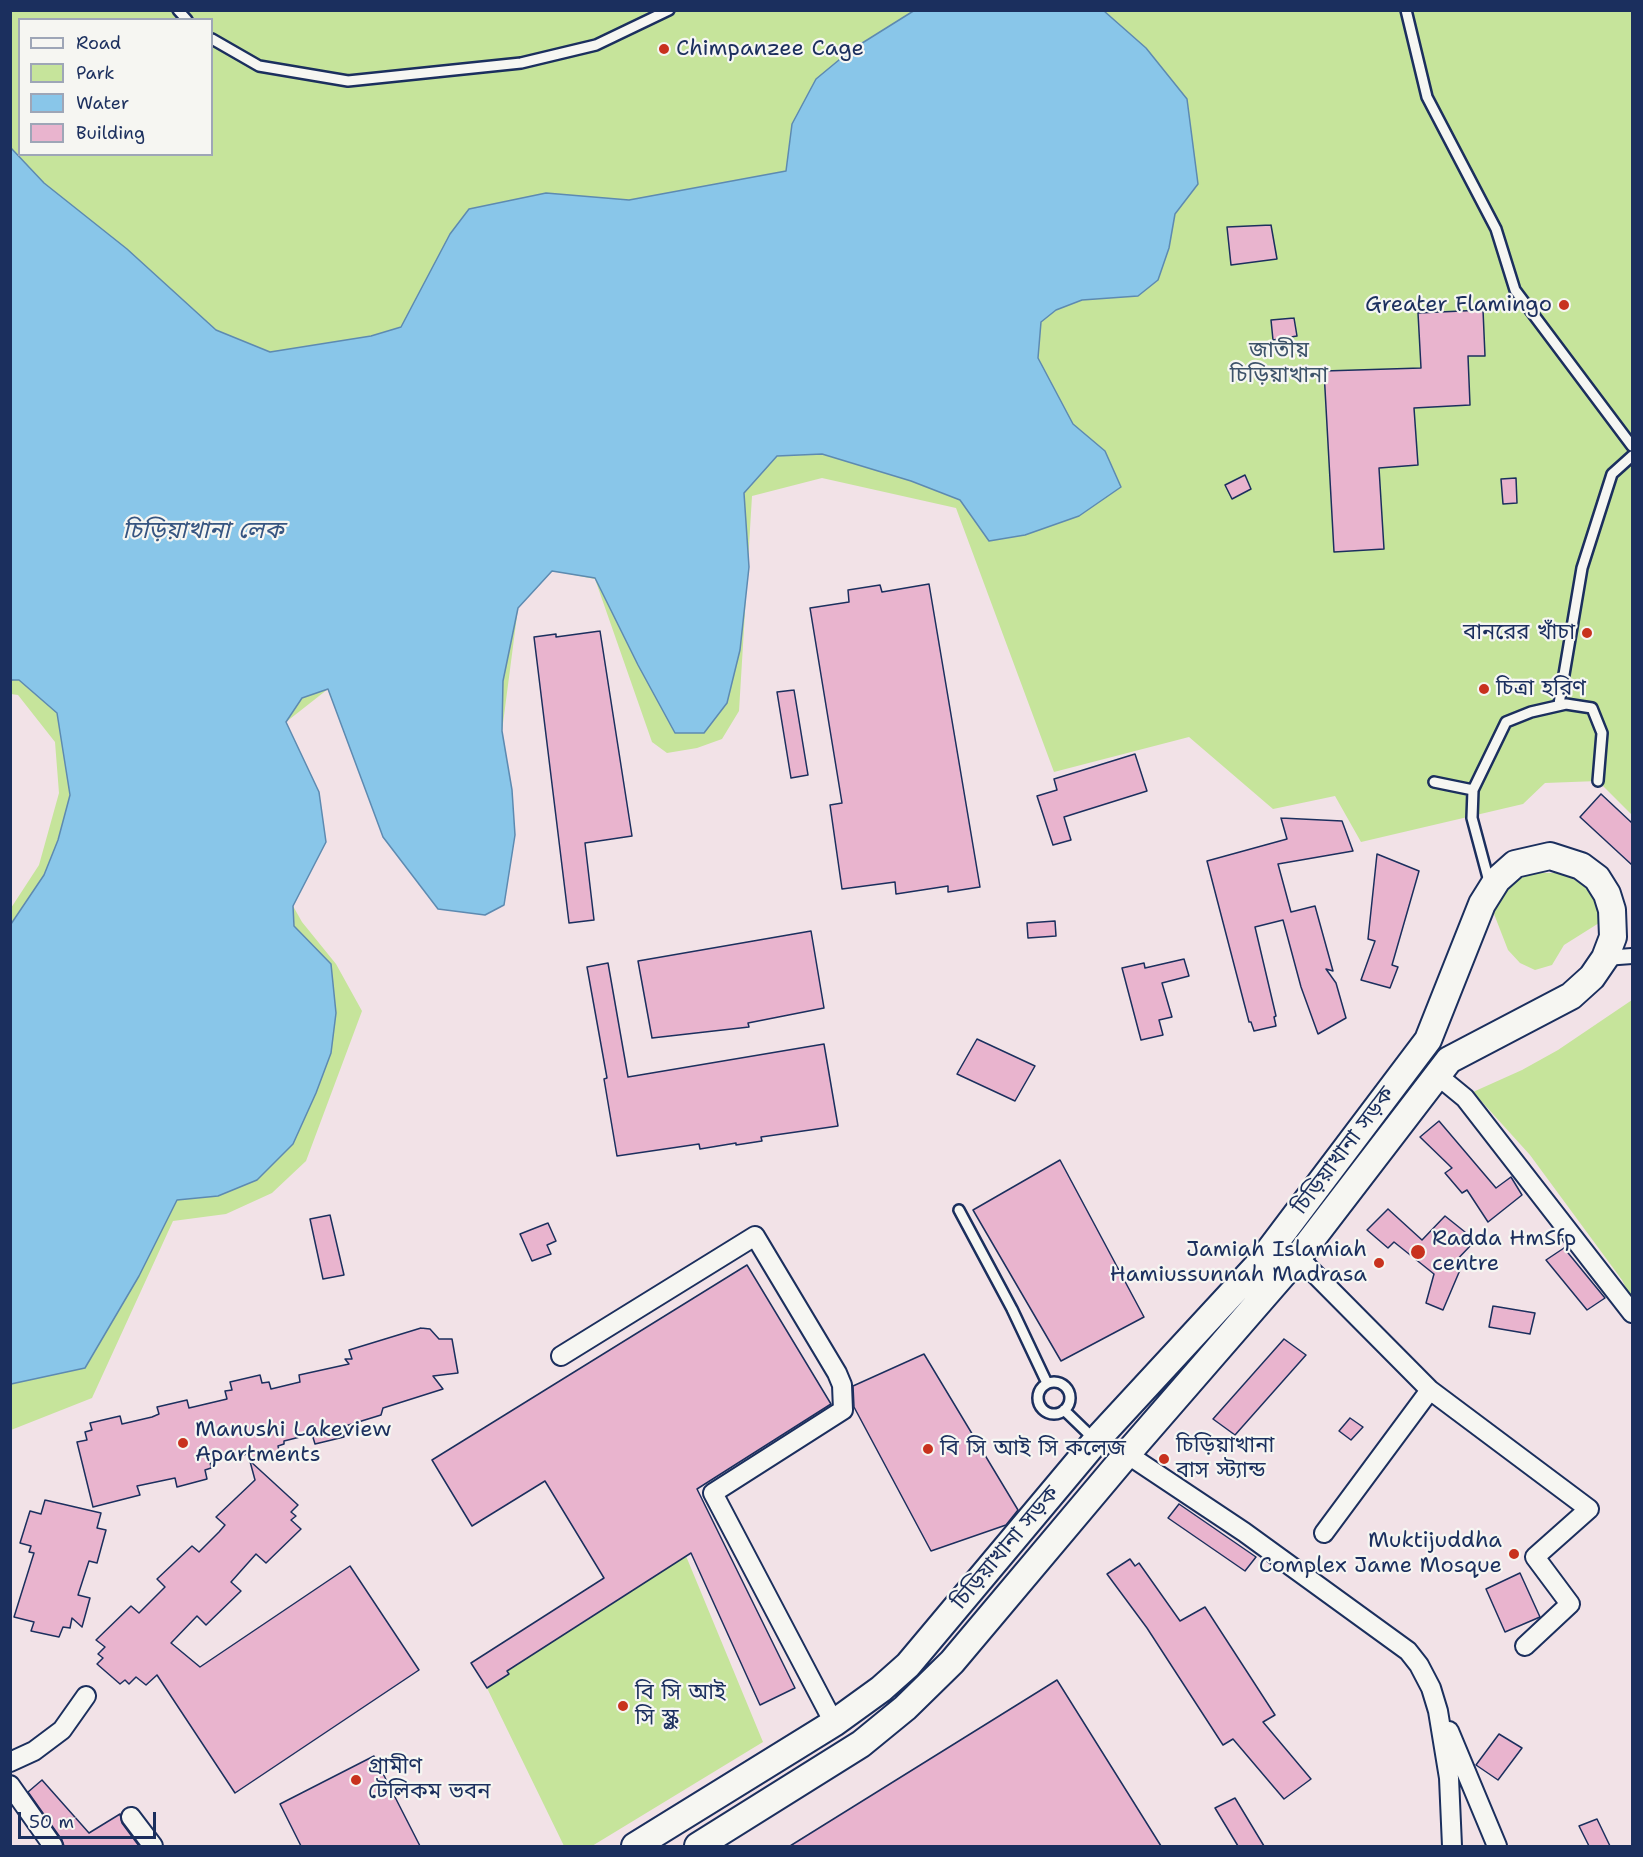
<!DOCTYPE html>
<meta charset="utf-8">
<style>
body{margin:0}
#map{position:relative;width:1643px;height:1857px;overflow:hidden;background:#f2e2e7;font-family:"Shantell Sans",sans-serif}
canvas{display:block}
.frame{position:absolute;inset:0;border:12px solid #1b2f5e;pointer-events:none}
.legend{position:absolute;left:18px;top:18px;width:195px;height:138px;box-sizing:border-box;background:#f6f6f2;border:2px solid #9ea6b7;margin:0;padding:8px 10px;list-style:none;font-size:18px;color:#1b2f5e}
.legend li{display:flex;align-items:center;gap:12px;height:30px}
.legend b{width:30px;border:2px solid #9ea6b7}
.scale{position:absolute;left:18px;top:1812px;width:138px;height:27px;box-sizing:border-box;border:3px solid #1b2f5e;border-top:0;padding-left:8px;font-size:18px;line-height:21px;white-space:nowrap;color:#1b2f5e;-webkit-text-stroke:4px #f6f6f2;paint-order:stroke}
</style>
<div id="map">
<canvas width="1643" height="1857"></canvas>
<div class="frame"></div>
<ul class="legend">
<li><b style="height:8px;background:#f6f6f2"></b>Road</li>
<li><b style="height:16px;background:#c6e49b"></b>Park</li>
<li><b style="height:16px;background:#89c6e9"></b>Water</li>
<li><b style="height:16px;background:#e9b4ce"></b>Building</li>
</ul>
<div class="scale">50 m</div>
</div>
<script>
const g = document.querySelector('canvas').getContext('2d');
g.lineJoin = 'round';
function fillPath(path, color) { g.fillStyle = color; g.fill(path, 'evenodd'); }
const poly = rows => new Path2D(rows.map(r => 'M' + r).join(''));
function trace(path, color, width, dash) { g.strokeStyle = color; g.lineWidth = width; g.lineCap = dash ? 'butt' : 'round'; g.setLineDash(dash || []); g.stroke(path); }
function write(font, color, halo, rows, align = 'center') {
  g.font = font + ' "Shantell Sans","Noto Sans Bengali",sans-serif'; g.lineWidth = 4.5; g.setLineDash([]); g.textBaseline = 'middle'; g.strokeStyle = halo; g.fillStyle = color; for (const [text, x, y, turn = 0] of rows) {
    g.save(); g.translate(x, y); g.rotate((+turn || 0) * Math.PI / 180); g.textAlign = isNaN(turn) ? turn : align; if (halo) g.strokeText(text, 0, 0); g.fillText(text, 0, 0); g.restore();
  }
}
fillPath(poly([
 [11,11,1632,11,1632,815,1598,781,1545,783,1523,804,1361,842,1335,796,1273,809,1189,737,1054,772,956,508,822,478,752,496,739,711,722,739,697,748,667,753,652,742,595,579,552,571,518,608,502,731,515,835,504,905,438,909,383,837,328,689,286,722,319,792,326,842,293,906,302,922,336,964,362,1011,306,1161,272,1193,226,1214,173,1221,92,1398,11,1430,11,908,39,865,59,793,55,742,18,695,11,694],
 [20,20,212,20,212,154,20,154],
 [1529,873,1560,873,1573,879,1591,890,1602,911,1599,923,1564,945,1552,965,1535,970,1520,963,1508,950,1494,914,1496,900,1512,884],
 [1632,1000,1632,1300,1622,1280,1530,1155,1473,1092,1522,1070,1558,1050],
 [686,1556,763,1742,592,1846,564,1846,487,1688,508,1675,507,1671]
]), '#c6e49b');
const water = poly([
 [915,10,1104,11,1146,48,1187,99,1198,184,1175,214,1169,248,1158,280,1138,296,1082,300,1056,310,1041,322,1038,358,1073,424,1105,451,1121,487,1079,516,1025,535,989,541,960,500,911,481,822,454,777,456,744,493,749,567,740,650,727,703,704,733,675,733,638,665,595,578,552,571,518,608,503,681,502,731,512,790,515,835,504,905,485,915,438,909,383,837,328,689,302,698,286,722,319,792,326,842,293,906,294,926,331,964,336,1013,331,1053,316,1093,293,1144,257,1180,218,1196,177,1200,139,1276,85,1368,11,1384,11,924,44,875,58,840,70,795,57,713,19,680,11,680,11,148,44,183,127,249,216,330,270,352,371,336,401,327,450,234,469,209,546,193,629,200,786,171,792,124,816,79,851,50,915,10]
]);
fillPath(water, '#89c6e9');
trace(water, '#5d8ab1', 1.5);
const building = poly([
 [1271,225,1277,259,1231,265,1227,227,1271,225],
 [1483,310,1485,356,1468,356,1470,405,1414,408,1418,465,1379,468,1384,549,1334,552,1324,371,1421,368,1418,313,1483,310],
 [1294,318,1297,336,1273,340,1271,320,1294,318],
 [1245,475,1251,489,1232,499,1225,485,1245,475],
 [1516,478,1517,503,1503,504,1501,479,1516,478],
 [929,584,980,887,948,892,948,886,896,894,895,882,842,889,830,805,842,803,810,608,849,602,848,590,880,585,882,592,929,584],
 [600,631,632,836,585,843,594,920,569,923,534,637,556,634,556,637,600,631],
 [794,690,808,775,791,778,777,692,794,690],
 [1135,754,1147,791,1064,817,1071,840,1053,845,1037,796,1057,790,1054,779,1135,754],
 [1601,794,1632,823,1632,865,1580,817,1601,794],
 [1281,818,1342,821,1353,851,1278,864,1291,912,1315,906,1333,971,1326,969,1336,983,1346,1018,1318,1034,1301,987,1283,920,1255,927,1276,1016,1274,1017,1276,1026,1254,1031,1251,1022,1249,1022,1207,861,1287,839,1281,818],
 [1377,854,1419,871,1392,965,1398,967,1390,988,1361,980,1375,941,1368,939,1377,854],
 [1055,921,1056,936,1028,938,1027,923,1055,921],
 [811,931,824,1008,748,1023,749,1027,652,1038,638,961,811,931],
 [1184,959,1189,976,1162,983,1172,1017,1159,1020,1163,1035,1141,1040,1122,968,1144,963,1145,968,1184,959],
 [608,963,628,1077,824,1044,838,1126,761,1137,762,1141,736,1145,736,1143,700,1149,699,1144,617,1156,604,1079,607,1078,587,967,608,963],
 [977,1039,1035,1066,1015,1101,957,1074,977,1039],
 [1439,1121,1496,1188,1511,1177,1522,1195,1488,1222,1467,1190,1462,1193,1445,1173,1452,1168,1420,1137,1439,1121],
 [1060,1160,1144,1317,1061,1361,973,1210,1060,1160],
 [1388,1209,1422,1240,1445,1216,1470,1236,1467,1238,1472,1244,1449,1268,1460,1270,1443,1310,1426,1303,1434,1274,1394,1242,1388,1248,1367,1230,1388,1209],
 [330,1215,344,1275,323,1279,310,1219,330,1215],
 [548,1223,556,1241,547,1245,551,1254,532,1261,520,1234,548,1223],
 [1564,1248,1605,1298,1587,1310,1546,1260,1564,1248],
 [747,1265,831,1404,697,1489,795,1688,760,1705,691,1553,507,1671,509,1674,487,1688,471,1663,604,1578,545,1481,472,1526,432,1460,747,1265],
 [1493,1306,1535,1313,1530,1334,1489,1327,1493,1306],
 [421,1328,430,1329,439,1339,452,1339,458,1373,433,1376,443,1389,383,1408,381,1415,342,1427,344,1437,315,1444,312,1434,284,1441,284,1444,278,1446,280,1455,250,1461,298,1505,291,1512,296,1516,291,1520,301,1529,266,1563,256,1554,231,1582,241,1591,206,1625,197,1616,171,1643,200,1667,350,1566,419,1670,235,1793,157,1675,146,1685,136,1677,129,1684,125,1680,120,1684,97,1664,103,1658,98,1654,105,1647,96,1640,131,1606,139,1613,165,1587,157,1579,192,1546,199,1552,219,1532,225,1525,216,1517,255,1480,248,1454,210,1462,211,1468,205,1470,207,1479,177,1487,175,1478,137,1486,140,1495,93,1507,77,1442,87,1440,85,1432,92,1430,90,1423,120,1416,122,1424,152,1417,159,1414,157,1407,187,1400,189,1408,227,1399,225,1391,232,1390,230,1382,260,1375,262,1383,269,1382,271,1389,300,1382,299,1375,349,1364,345,1359,352,1359,349,1350,421,1328],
 [1284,1339,1306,1355,1235,1435,1213,1419,1284,1339],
 [924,1354,1018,1510,1006,1525,931,1551,854,1407,853,1386,924,1354],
 [1350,1418,1363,1427,1351,1440,1339,1431,1350,1418],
 [45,1500,101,1513,97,1528,106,1530,97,1563,89,1561,78,1595,90,1598,82,1627,72,1618,70,1628,63,1627,59,1637,31,1631,34,1622,14,1617,34,1553,29,1552,31,1546,20,1543,30,1511,41,1514,45,1500],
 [1179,1504,1256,1557,1245,1571,1168,1518,1179,1504],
 [1130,1559,1135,1566,1139,1563,1180,1621,1205,1607,1275,1715,1263,1722,1311,1779,1284,1799,1233,1739,1223,1745,1147,1628,1107,1574,1130,1559],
 [1520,1573,1540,1617,1505,1632,1486,1589,1520,1573],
 [1057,1680,1161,1846,790,1846,1057,1680],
 [1499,1734,1522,1748,1498,1780,1476,1765,1499,1734],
 [374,1756,420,1846,301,1846,280,1804,374,1756],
 [42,1780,89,1833,120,1814,122,1823,139,1846,64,1846,62,1840,28,1792,42,1780],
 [1235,1798,1264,1846,1238,1846,1215,1808,1235,1798],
 [1597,1819,1610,1846,1589,1846,1579,1826,1597,1819]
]);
fillPath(building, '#e9b4ce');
trace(building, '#1b2f5e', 1.5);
const service = poly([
 [178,10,187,20],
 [1406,10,1427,97,1496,229,1515,290,1632,446],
 [212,39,259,66,348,81,521,63,596,45,669,10],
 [1559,704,1582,568,1612,474,1632,456],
 [1434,782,1473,790,1506,722,1531,712,1566,704,1592,708,1602,733,1598,781],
 [1473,790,1472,818,1490,885],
 [959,1210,1012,1309,1047,1383],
 '1038 1398a16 16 0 1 1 32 0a16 16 0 1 1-32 0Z',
 [1064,1410,1095,1440]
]);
const pedestrian = poly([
 [1605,958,1632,956]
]);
const minor = poly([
 [1437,1075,1465,1098,1632,1313],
 [1298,1257,1430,1390,1324,1533],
 [561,1356,755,1236,837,1373,842,1385,843,1410,713,1493,834,1723],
 [1430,1390,1589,1509,1535,1557,1570,1604,1525,1646],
 [1127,1454,1244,1532,1408,1651,1419,1665,1431,1688,1438,1711,1449,1778,1452,1846],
 [1449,1731,1497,1846],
 [10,1762,34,1751,62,1730,86,1696],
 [10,1785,53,1846],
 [131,1817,153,1846]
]);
const secondary = poly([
 [635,1846,834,1723,881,1689,908,1665,1100,1436,1259,1264,1428,1040,1482,904,1497,880,1515,864,1550,856,1581,866,1597,878,1607,894,1612,910,1613,937,1605,958,1592,977,1571,996,1449,1060,1298,1257,1127,1454,952,1662,905,1708,861,1744,698,1846]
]);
trace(service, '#1b2f5e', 14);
trace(pedestrian, '#1b2f5e', 18);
trace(minor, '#1b2f5e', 22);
trace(secondary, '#1b2f5e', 30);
trace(service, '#f6f6f2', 9);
trace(pedestrian, '#f6f6f2', 14);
trace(minor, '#f6f6f2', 18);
trace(secondary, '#f6f6f2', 26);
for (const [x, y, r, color] of [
 [664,49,6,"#c8321e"],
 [1564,305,6,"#c8321e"],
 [1587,633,6,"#c8321e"],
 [1484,689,6,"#c8321e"],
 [1418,1252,8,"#c8321e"],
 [1379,1263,6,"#c8321e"],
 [183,1443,6,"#c8321e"],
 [928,1449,6,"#c8321e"],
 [1164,1459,6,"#c8321e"],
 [1514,1554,6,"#c8321e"],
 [623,1706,6,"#c8321e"],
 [356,1780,6,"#c8321e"]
]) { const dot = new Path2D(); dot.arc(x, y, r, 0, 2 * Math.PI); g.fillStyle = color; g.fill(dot); trace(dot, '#f6f6f2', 2); }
write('22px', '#1b2f5e', '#f6f6f2', [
 ["Chimpanzee Cage",676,49],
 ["Greater Flamingo",1552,305,"right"],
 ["বানরের খাঁচা",1575,633,"right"],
 ["চিত্রা হরিণ",1496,689],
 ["Radda HmSfp",1432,1239],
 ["centre",1432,1264],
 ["Jamiah Islamiah",1367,1250,"right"],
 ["Hamiussunnah Madrasa",1367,1275,"right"],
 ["Manushi Lakeview",195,1430],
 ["Apartments",195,1455],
 ["চিড়িয়াখানা",1176,1446],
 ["বাস স্ট্যান্ড",1176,1471],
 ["বি সি আই সি কলেজ",940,1449],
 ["Muktijuddha",1502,1541,"right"],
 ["Complex Jame Mosque",1502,1566,"right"],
 ["বি সি আই",635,1693],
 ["সি স্কুল",635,1718],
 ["গ্রামীণ",368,1767],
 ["টেলিকম ভবন",368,1792]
], 'left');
write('22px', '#3d536a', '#f6f6f2', [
 ["জাতীয়",1279,351],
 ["চিড়িয়াখানা",1279,376]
]);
write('22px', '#1b2f5e', '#f6f6f2', [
 ["চিড়িয়াখানা সড়ক",1344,1151,-53],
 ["চিড়িয়াখানা সড়ক",1006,1548,-50]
]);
write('italic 24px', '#365581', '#f6f6f2', [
 ["চিড়িয়াখানা লেক",203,532]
]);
</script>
